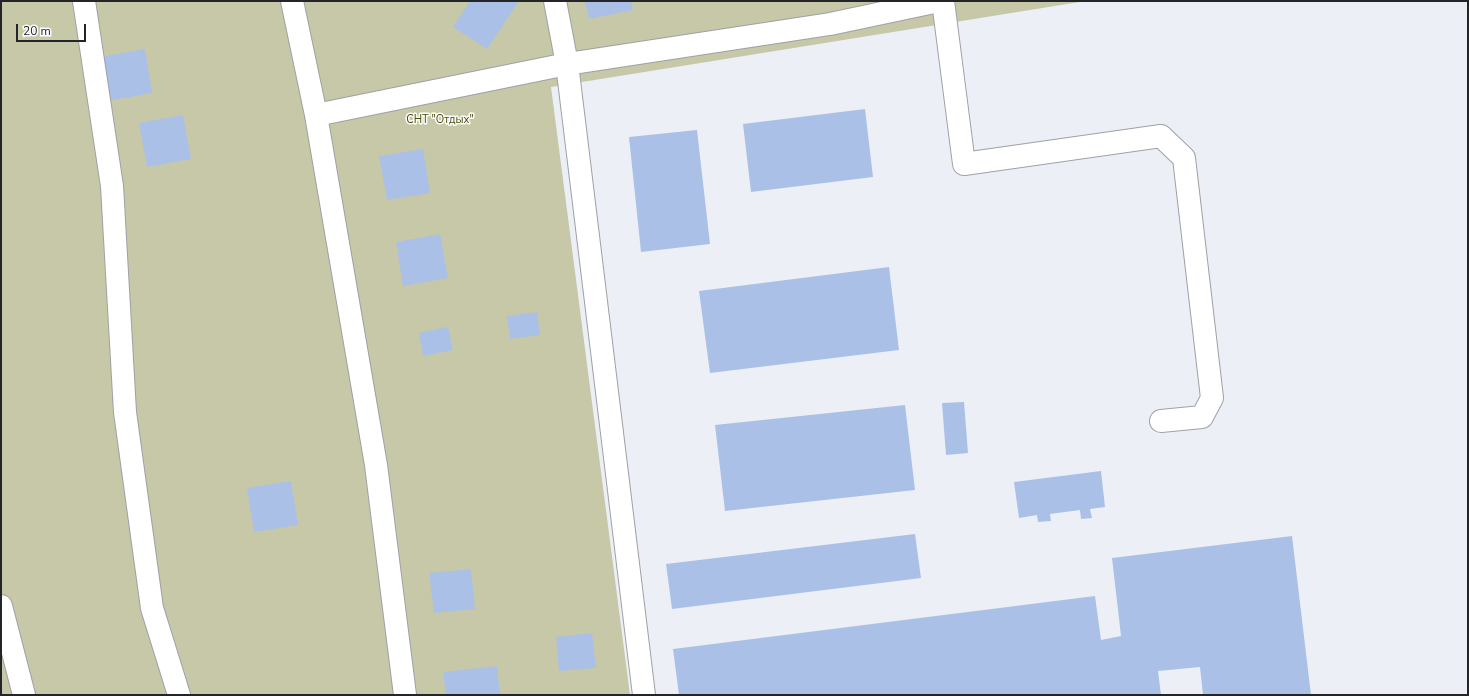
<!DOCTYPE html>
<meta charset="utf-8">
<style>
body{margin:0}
#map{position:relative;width:1469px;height:696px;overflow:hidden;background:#ecf0f6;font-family:"Nunito Sans",sans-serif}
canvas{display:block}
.frame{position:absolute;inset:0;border:2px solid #242528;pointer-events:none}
.scale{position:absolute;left:16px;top:24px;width:70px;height:18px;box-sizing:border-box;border:2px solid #242528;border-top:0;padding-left:5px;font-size:12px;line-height:14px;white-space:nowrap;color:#242528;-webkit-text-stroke:3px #fcfdfe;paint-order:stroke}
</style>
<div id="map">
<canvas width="1469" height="696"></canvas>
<div class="frame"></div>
<div class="scale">20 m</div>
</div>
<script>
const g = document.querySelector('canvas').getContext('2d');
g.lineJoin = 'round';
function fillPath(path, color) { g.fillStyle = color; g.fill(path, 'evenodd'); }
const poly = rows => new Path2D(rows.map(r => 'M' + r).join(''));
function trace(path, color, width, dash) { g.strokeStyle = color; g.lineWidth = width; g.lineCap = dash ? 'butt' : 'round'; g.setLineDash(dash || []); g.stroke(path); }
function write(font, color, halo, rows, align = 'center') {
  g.font = font + ' "Nunito Sans",sans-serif'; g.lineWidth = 3; g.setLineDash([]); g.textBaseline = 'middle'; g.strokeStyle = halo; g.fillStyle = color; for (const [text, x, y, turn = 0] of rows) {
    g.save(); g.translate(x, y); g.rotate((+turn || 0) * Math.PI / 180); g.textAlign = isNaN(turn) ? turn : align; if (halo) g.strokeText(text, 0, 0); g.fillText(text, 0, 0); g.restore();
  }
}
fillPath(poly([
 [1,1,1086,1,551,87,630,695,1,695]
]), '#c6c8a7');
fillPath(poly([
 [470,1,519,1,487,49,453,27],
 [585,1,631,1,633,10,589,19],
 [145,49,152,93,108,101,100,57],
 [865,109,873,177,751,192,743,124],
 [183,115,191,159,147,167,139,123],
 [697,130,710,244,641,252,629,137],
 [423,149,430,193,387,200,379,156],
 [440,234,448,278,403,286,396,242],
 [889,267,899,350,710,373,699,291],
 [537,312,540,335,510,339,507,316],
 [448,327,453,350,423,356,419,333],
 [964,402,968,453,946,455,942,403],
 [905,405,915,490,725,511,715,425],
 [1101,471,1105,507,1090,509,1092,518,1081,519,1080,510,1050,514,1051,521,1038,522,1037,515,1019,518,1014,482],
 [291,481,298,525,254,532,247,488],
 [915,534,921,578,672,609,666,564],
 [1292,536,1311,695,1203,695,1200,667,1158,671,1161,695,679,695,673,649,1095,596,1101,640,1121,636,1112,558],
 [471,569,475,609,434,613,429,573],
 [592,633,596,668,559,671,556,637],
 [497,666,500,695,446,695,443,672]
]), '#abc0e6');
const minor = poly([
 [84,1,112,186,125,412,152,608,179,695],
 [292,1,316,115,376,465,405,695],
 [555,1,567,64,644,695],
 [943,1,964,164,1161,136,1184,158,1212,398,1202,417,1161,421],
 [316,115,567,64,830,24,939,1],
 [1,606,24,695]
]);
trace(minor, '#9ea1a6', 24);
trace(minor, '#fff', 22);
write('11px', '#4a4a00', '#fcfdfe', [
 ["СНТ \"Отдых\"",440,120]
]);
</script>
